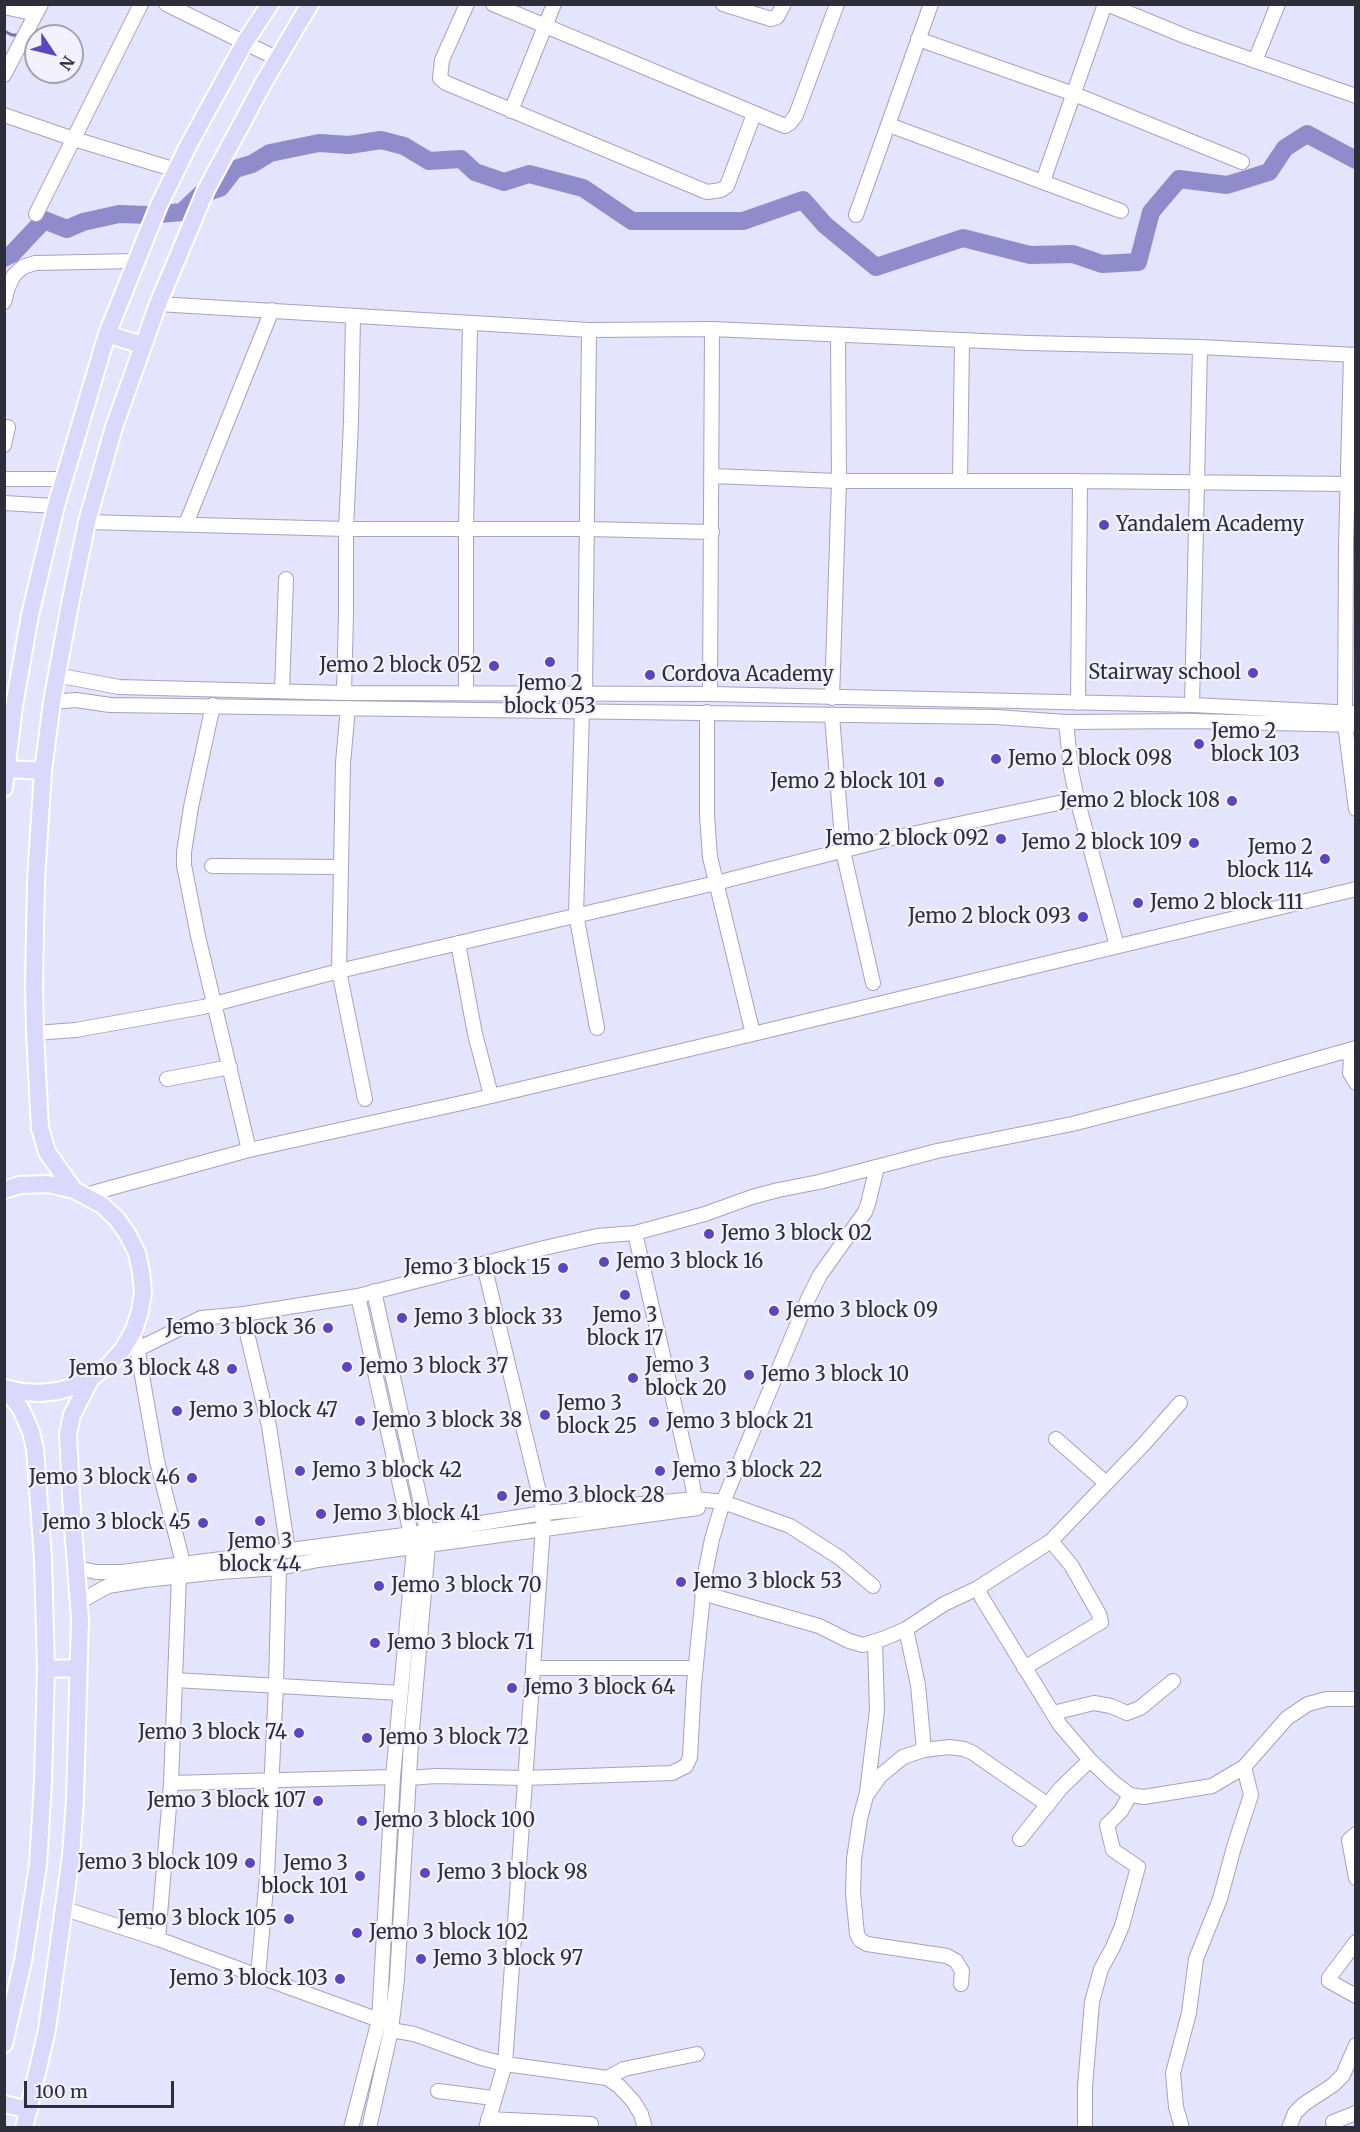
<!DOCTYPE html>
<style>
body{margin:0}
#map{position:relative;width:1360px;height:2132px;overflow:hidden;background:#e4e4fc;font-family:Merriweather,serif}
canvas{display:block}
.frame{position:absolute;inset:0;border:6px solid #2e2e3a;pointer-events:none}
.north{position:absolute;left:24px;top:24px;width:60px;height:60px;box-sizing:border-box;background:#f2f2fe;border:2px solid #a4a4b0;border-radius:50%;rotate:125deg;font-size:16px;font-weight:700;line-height:24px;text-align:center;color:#2e2e3a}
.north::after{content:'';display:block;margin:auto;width:21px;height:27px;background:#5c46be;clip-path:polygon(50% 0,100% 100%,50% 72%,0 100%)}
.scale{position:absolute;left:24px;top:2081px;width:150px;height:27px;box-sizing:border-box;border:3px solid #2e2e3a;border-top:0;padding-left:8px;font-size:18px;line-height:21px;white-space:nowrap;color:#2e2e3a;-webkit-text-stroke:4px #f2f2fe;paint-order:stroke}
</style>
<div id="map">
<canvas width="1360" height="2132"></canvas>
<div class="frame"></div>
<div class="north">N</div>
<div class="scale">100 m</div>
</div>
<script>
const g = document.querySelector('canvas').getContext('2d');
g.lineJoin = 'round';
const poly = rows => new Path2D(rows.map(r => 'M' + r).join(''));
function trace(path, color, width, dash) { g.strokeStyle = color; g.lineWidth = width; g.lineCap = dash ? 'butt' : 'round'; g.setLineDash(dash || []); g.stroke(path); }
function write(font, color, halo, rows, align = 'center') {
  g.font = font + ' Merriweather,serif'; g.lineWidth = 4.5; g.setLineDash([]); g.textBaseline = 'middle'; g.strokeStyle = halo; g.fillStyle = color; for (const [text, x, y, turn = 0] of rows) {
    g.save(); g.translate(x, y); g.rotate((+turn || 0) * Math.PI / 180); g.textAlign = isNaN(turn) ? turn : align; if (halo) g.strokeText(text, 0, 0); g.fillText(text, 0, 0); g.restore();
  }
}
trace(poly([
 [4,31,12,35,20,35],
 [72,40,76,38]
]), '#7370a0', 3);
trace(poly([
 [4,258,12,254,44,220,67,229,83,222,119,214,149,215,182,212,201,194,220,188,235,169,252,164,270,153,319,143,349,145,381,140,404,146,429,161,461,159,475,172,504,182,529,174,583,188,632,221,743,221,803,200,825,225,876,267,963,238,1030,255,1073,254,1102,264,1138,262,1151,212,1179,179,1227,185,1269,172,1285,148,1307,134,1356,160]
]), '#908ccc', 18);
const minor = poly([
 [166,4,278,59],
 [467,4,442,60,440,78,446,83,707,192,721,190,727,186,754,114],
 [493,4,785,126,790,123,796,115,837,4],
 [723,4,771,19,777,17,784,4],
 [1107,4,1187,37,1356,96],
 [4,7,36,14],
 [918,39,1074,94,1242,162],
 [1255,61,1278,4],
 [4,75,41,4],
 [511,111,554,4],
 [4,115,74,139,176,170],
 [889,125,1121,211],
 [1043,181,1105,4],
 [36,214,141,4],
 [856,215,931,4],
 [4,302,8,287,14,275,23,267,35,263,136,261],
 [158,304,589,330,712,329,1029,343,1200,347,1356,355],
 [1351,355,1346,546,1345,724,1356,809],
 [4,445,8,427],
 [712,476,839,481,1080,481,1349,484],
 [4,479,64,479],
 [960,481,962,340],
 [4,503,56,506],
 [87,522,346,529,588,529,712,532],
 [186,524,272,310],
 [56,675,119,687,344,693,710,694,1192,705,1356,713],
 [282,691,286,579],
 [344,693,346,614,346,529,351,422,353,316],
 [466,693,466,529,470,323],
 [585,693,589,330],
 [710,694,712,329],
 [832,698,839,481,838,335],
 [52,702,76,700,110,705,996,717,1066,722,1192,721,1356,725],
 [1078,703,1080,481],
 [213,705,191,807,184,852,184,865,198,936,249,1150],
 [1192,705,1200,347],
 [348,708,343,763,339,971,716,883,888,839,1077,799],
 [582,712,576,914,597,1028],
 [707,712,707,815,710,857,753,1034],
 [832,716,843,851,873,983],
 [1066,722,1071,770,1077,799,1117,946],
 [212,866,340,867],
 [458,943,475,1034,491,1095],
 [35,1033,76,1030,203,1007,339,971,365,1099],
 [1347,1051,1351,1060,1350,1073,1356,1083],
 [167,1079,230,1067],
 [85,1195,249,1150,466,1102,753,1034,1356,889],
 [635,1233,692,1482,696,1506],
 [484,1265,544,1513,505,2064,486,2128],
 [134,1330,157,1461,183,1563],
 [136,1350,201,1318,244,1314],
 [1056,1439,1106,1483],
 [288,1551,269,1426,246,1329,244,1314,358,1296,544,1248,597,1236,635,1233,705,1214,752,1197,778,1190,819,1182,937,1151,1072,1124,1240,1081,1356,1048],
 [77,1568,96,1572,122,1572,412,1534,544,1513,696,1499,723,1502,790,1526,840,1558,873,1586],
 [279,1568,276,1685,267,1876,258,1976,379,2020],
 [978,1588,982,1598,1060,1725,1090,1760,1113,1782,1130,1795,1144,1797,1212,1786,1244,1767,1287,1718,1308,1704,1327,1699,1356,1699],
 [702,1593,819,1626,849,1641,863,1645,885,1638,906,1629,944,1604,978,1588,1051,1541,1144,1444,1180,1403],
 [79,1602,108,1586,145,1580,220,1572,279,1568,318,1560,698,1508],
 [906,1629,918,1685,924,1750],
 [533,1668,696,1668],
 [1024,1668,1101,1622,1099,1614,1071,1565,1051,1541],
 [175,1680,401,1693],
 [1053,1713,1094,1703,1111,1706,1127,1713,1140,1708,1173,1681],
 [409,1778,436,1776,524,1778,672,1773,686,1766,690,1757,694,1684,705,1574,712,1539,723,1502,808,1299,820,1275,865,1212,868,1204,877,1167],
 [171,1783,393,1777],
 [867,1792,877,1710,875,1642],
 [1356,1834,1349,1840,1356,1878],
 [1020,1839,1061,1788,1090,1760],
 [65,1909,158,1939,258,1976],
 [158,1939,171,1783,179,1576],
 [1356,1942,1329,1978,1329,1981,1356,1996],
 [961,1984,962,1971,956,1961,947,1956,867,1944,860,1940,857,1934,853,1893,854,1859,860,1819,866,1796,880,1776,903,1757,924,1750,949,1747,964,1749,973,1753,1048,1805],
 [391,2030,414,2034,481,2058,505,2064,607,2078,619,2086,633,2101,641,2114,645,2128],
 [607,2078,624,2069,697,2054],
 [438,2091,493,2098],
 [488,2119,591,2124],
 [1333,2122,1356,2113],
 [351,2128,379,2020,393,1777,414,1548,358,1296],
 [369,2128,391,2030,397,1979,411,1742,428,1546,427,1531,374,1291],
 [1085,2128,1085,2087,1092,2002,1101,1969,1113,1947,1122,1926,1138,1867,1113,1850,1107,1825,1121,1811,1130,1795],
 [1182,2128,1176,2107,1173,2073,1189,2013,1196,1959,1220,1899,1234,1847,1251,1795,1244,1767],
 [1289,2128,1295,2113,1304,2104,1333,2085,1343,2075,1356,2045]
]);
const major = poly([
 [107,334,142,345],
 [8,769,43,771],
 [4,788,14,706,30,615,56,506,107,334,159,205,189,144,245,42,270,4],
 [4,1190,20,1185,48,1184,74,1190,102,1205,117,1219,128,1235,137,1253,141,1272,143,1292,140,1311,134,1330,123,1349,109,1365,91,1378,75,1386,58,1391,40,1393,22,1392,4,1388],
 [74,1190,47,1152,40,1128,35,1033,34,985,36,880,43,771,52,702,71,599,87,522,114,427,158,304,206,190,264,82,310,4],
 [46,1669,79,1668],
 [4,2044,23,1961,38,1865,43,1781,46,1669,43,1559,35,1449,31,1432,21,1409,5,1388],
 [4,2104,29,2110],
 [24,2128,47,2030,71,1856,75,1799,80,1619,72,1513,68,1434,72,1415,91,1378]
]);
trace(minor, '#a4a3c0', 16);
trace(major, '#fff', 20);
trace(minor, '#fff', 14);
trace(major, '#dad9fb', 16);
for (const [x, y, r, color] of [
 [1104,525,6,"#5c46be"],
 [550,662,6,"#5c46be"],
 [494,666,6,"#5c46be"],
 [1253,673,6,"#5c46be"],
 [650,675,6,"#5c46be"],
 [1199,744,6,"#5c46be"],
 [996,759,6,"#5c46be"],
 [939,782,6,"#5c46be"],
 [1232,801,6,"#5c46be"],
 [1001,839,6,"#5c46be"],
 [1194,843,6,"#5c46be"],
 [1325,859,6,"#5c46be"],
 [1138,903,6,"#5c46be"],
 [1083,917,6,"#5c46be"],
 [709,1234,6,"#5c46be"],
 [604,1262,6,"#5c46be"],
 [563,1268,6,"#5c46be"],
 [625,1295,6,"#5c46be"],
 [774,1311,6,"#5c46be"],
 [402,1318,6,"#5c46be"],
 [328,1328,6,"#5c46be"],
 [347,1367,6,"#5c46be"],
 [232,1369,6,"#5c46be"],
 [749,1375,6,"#5c46be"],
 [633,1378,6,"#5c46be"],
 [177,1411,6,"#5c46be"],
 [545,1415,6,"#5c46be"],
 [360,1421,6,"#5c46be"],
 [654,1422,6,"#5c46be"],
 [300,1471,6,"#5c46be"],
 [660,1471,6,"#5c46be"],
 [192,1478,6,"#5c46be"],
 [502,1496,6,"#5c46be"],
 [321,1514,6,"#5c46be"],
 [260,1521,6,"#5c46be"],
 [203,1523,6,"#5c46be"],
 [681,1582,6,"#5c46be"],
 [379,1586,6,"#5c46be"],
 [375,1643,6,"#5c46be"],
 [512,1688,6,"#5c46be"],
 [299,1733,6,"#5c46be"],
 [367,1738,6,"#5c46be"],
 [318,1801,6,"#5c46be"],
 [362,1821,6,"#5c46be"],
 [250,1863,6,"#5c46be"],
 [425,1873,6,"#5c46be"],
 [360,1876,6,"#5c46be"],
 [289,1919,6,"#5c46be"],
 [357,1933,6,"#5c46be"],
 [421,1959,6,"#5c46be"],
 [340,1979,6,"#5c46be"]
]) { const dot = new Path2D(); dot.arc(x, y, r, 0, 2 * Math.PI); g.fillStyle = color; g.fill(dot); trace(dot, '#f2f2fe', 2); }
write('20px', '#2e2e3a', '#f2f2fe', [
 ["Yandalem Academy",1116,525],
 ["Jemo 2 block 052",482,666,"right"],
 ["Stairway school",1241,673,"right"],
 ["Cordova Academy",662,675],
 ["Jemo 2",550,684,"center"],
 ["block 053",550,707,"center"],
 ["Jemo 2",1211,732],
 ["block 103",1211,755],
 ["Jemo 2 block 098",1008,759],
 ["Jemo 2 block 101",927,782,"right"],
 ["Jemo 2 block 108",1220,801,"right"],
 ["Jemo 2 block 092",989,839,"right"],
 ["Jemo 2 block 109",1182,843,"right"],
 ["Jemo 2",1313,848,"right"],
 ["block 114",1313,871,"right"],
 ["Jemo 2 block 111",1150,903],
 ["Jemo 2 block 093",1071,917,"right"],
 ["Jemo 3 block 02",721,1234],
 ["Jemo 3 block 16",616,1262],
 ["Jemo 3 block 15",551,1268,"right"],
 ["Jemo 3 block 09",786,1311],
 ["Jemo 3",625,1316,"center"],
 ["block 17",625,1339,"center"],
 ["Jemo 3 block 33",414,1318],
 ["Jemo 3 block 36",316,1328,"right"],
 ["Jemo 3",645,1366],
 ["block 20",645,1389],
 ["Jemo 3 block 37",359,1367],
 ["Jemo 3 block 48",220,1369,"right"],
 ["Jemo 3 block 10",761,1375],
 ["Jemo 3",557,1404],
 ["block 25",557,1427],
 ["Jemo 3 block 47",189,1411],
 ["Jemo 3 block 38",372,1421],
 ["Jemo 3 block 21",666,1422],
 ["Jemo 3 block 42",312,1471],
 ["Jemo 3 block 22",672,1471],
 ["Jemo 3 block 46",180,1478,"right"],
 ["Jemo 3 block 28",514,1496],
 ["Jemo 3 block 41",333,1514],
 ["Jemo 3 block 45",191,1523,"right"],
 ["Jemo 3",260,1542,"center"],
 ["block 44",260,1565,"center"],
 ["Jemo 3 block 53",693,1582],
 ["Jemo 3 block 70",391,1586],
 ["Jemo 3 block 71",387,1643],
 ["Jemo 3 block 64",524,1688],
 ["Jemo 3 block 74",287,1733,"right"],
 ["Jemo 3 block 72",379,1738],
 ["Jemo 3 block 107",306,1801,"right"],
 ["Jemo 3 block 100",374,1821],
 ["Jemo 3 block 109",238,1863,"right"],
 ["Jemo 3",348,1864,"right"],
 ["block 101",348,1887,"right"],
 ["Jemo 3 block 98",437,1873],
 ["Jemo 3 block 105",277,1919,"right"],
 ["Jemo 3 block 102",369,1933],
 ["Jemo 3 block 97",433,1959],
 ["Jemo 3 block 103",328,1979,"right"]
], 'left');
</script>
